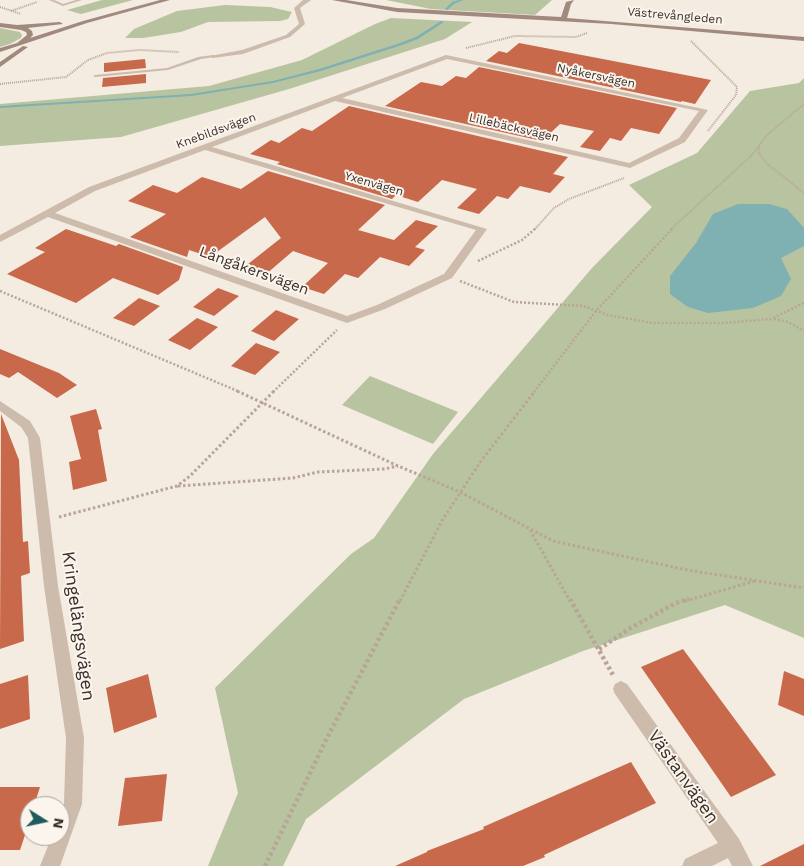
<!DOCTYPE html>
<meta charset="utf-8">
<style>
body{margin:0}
#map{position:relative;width:804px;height:866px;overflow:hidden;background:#f4ebe1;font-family:"Work Sans",sans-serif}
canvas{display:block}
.north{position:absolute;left:20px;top:796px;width:50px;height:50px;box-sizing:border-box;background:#fbf5ee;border:1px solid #aea6a0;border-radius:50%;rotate:100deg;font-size:14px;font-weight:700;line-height:20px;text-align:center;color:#3b302b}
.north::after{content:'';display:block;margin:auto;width:18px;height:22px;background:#1f5a5e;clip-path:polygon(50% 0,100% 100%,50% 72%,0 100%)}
</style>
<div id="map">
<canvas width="804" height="866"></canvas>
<div class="north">N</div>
</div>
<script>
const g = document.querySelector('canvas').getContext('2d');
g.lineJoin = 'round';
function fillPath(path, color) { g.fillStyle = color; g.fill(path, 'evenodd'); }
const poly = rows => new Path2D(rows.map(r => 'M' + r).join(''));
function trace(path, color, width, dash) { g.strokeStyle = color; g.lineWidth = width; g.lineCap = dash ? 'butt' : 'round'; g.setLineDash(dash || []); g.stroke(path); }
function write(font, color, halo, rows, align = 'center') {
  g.font = font + ' "Work Sans",sans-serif'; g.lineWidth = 4; g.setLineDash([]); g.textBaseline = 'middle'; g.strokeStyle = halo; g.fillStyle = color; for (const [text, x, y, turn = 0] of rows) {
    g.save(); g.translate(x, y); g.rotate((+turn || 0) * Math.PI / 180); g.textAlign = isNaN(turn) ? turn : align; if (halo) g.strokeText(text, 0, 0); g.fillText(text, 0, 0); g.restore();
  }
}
fillPath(poly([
 [102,0,133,0,81,14,67,10],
 [386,0,552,0,535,15,431,9],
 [225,5,270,7,292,12,288,19,280,21,208,22,181,32,143,38,125,38,134,29,177,11],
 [391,18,472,22,445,39,289,89,121,137,0,146,0,104,209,86,302,60,375,24],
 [0,28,20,32,22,35,21,38,10,44,0,47],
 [804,78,804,638,725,605,583,651,464,699,306,819,283,866,208,866,238,793,215,688,351,554,374,538,433,454,592,268,652,207,629,185,697,153,750,91,799,83],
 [370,376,458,412,433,444,342,405]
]), '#b8c4a0');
fillPath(poly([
 [738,204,769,204,787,209,804,228,804,246,781,258,791,279,781,296,753,308,708,313,688,307,670,294,670,276,696,243,713,214]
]), '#7fb0b2');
fillPath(poly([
 [459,0,463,0,454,4,447,10,445,9,452,2,459,0],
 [441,21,444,22,418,39,399,46,321,71,273,83,191,96,0,108,0,106,191,94,273,81,319,69,397,44,416,37,441,21]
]), '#7fb0b2');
fillPath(poly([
 [519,43,608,60,711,80,695,104,682,101,681,102,486,61,499,51,507,53],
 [145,59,146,68,104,72,104,63],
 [479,67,677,108,659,134,631,128,621,141,610,138,600,151,580,147,594,131,560,124,542,141,385,106,421,82,442,86,456,76,466,78],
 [146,74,146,83,102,87,103,78],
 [349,106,568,157,553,174,565,177,550,193,520,186,508,199,497,196,479,214,457,208,477,189,442,180,418,202,396,195,392,199,277,164,280,162,250,154,271,140,279,143,302,128,312,131],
 [268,171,385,205,358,230,394,240,416,220,438,226,415,247,425,250,409,266,380,257,358,278,345,274,324,294,302,287,328,263,293,251,265,275,243,268,281,238,265,217,210,257,189,250,187,257,130,237,166,214,128,201,153,185,177,193,202,177,241,189],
 [66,229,116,246,119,244,183,267,179,280,158,295,113,278,76,303,7,274,45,252,35,248],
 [218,288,239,296,214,316,193,307],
 [139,298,160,306,134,326,113,318],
 [276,310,299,319,274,341,251,331],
 [197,318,218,327,190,350,168,340],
 [256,343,280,352,255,375,231,366],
 [0,349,59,373,77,385,57,398,18,372,9,378,0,374],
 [96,409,102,429,98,430,107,481,73,490,69,462,81,459,70,416],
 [1,414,19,460,23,542,28,541,30,573,21,576,24,641,0,649],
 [683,649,776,775,731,797,641,667],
 [784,671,804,679,804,716,778,705],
 [148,674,157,717,114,733,106,688],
 [28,675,30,719,0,729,0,684],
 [631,762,656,803,544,855,545,857,523,866,395,866,427,852,427,851,484,829,483,827],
 [167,774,162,821,118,826,125,778],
 [0,787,40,787,34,806,30,806,30,820,20,850,0,850],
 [804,844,804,866,760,866]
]), '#c8694b');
trace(poly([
 [0,7,21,14],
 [11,11,37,2],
 [691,41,737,87,736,95,708,131],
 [466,48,515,36,576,37,587,33],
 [0,84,66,77,88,60,107,53,139,50,179,52],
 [759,146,759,153,766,163,804,193],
 [535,229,554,208,569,199,624,178],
 [671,229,752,155,767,135,804,104]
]), '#b9a596', 2, [1, 1]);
trace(poly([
 [478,261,522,240,536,228],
 [460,281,514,302,583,306,608,315,652,323,723,323,771,319,804,303],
 [0,291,240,392],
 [774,319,788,322,804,331],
 [273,392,337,330],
 [534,392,596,311,673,228]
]), '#b9a596', 2.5, [2, 2]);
trace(poly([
 [237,391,398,466,460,492,553,541,687,570,804,588],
 [178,486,293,478,318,472,384,469,398,466],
 [59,517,177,486,190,476,274,391],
 [530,530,570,601],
 [400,601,443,519,481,461,535,391],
 [685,601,755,581]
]), '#b9a596', 3, [2.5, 2.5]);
trace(poly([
 [570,599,613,675],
 [599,649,632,627,676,603,689,599],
 [265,866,327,738,400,599]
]), '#b9a596', 4.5, [3, 3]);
fillPath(poly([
 [49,0,54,0,63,4,76,0,82,0,63,6,49,0],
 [213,55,215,56,215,57,201,59,168,70,95,77,93,76,95,75,167,68,198,57,213,55]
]), '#cdbbac');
fillPath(poly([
 [303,0,311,0,300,8,305,24,290,37,243,54,213,58,210,56,242,50,286,35,299,24,294,8,303,0],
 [446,55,708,110,685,142,630,168,335,101,212,147,487,229,452,278,385,309,347,323,48,217,0,242,0,235,89,187,446,55],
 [447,59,699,111,679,138,629,163,342,98,447,59],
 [205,150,476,230,444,274,377,305,347,316,55,213,95,191,205,150],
 [0,401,30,421,40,438,58,586,84,738,82,804,60,866,40,866,52,836,60,836,60,814,64,804,66,738,44,586,28,438,21,427,0,411,0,401],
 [621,681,627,684,739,839,753,866,732,866,728,858,712,866,682,866,685,859,718,843,615,694,613,689,615,684,621,681]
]), '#cdbbac');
fillPath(poly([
 [160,0,170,0,87,23,0,52,0,48,17,43,27,35,26,32,21,30,0,27,0,23,17,25,60,22,63,24,28,28,32,31,33,35,30,38,83,21,160,0],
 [332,0,346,0,397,8,561,17,566,2,574,0,571,4,567,18,804,37,804,41,611,24,397,12,332,0],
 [23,46,28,47,0,67,0,62,23,46]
]), '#a18a7d');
write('12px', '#3b302b', '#fbf5ee', [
 ["Västrevångleden",675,16,5],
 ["Nyåkersvägen",596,76,12],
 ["Lillebäcksvägen",514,128,13],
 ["Knebildsvägen",216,131,-20],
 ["Yxenvägen",374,184,16]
]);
write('15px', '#3b302b', '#fbf5ee', [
 ["Långåkersvägen",254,271,20]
]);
write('18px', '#3b302b', '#fbf5ee', [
 ["Kringelängsvägen",78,626,82],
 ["Västanvägen",683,777,55]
]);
</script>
